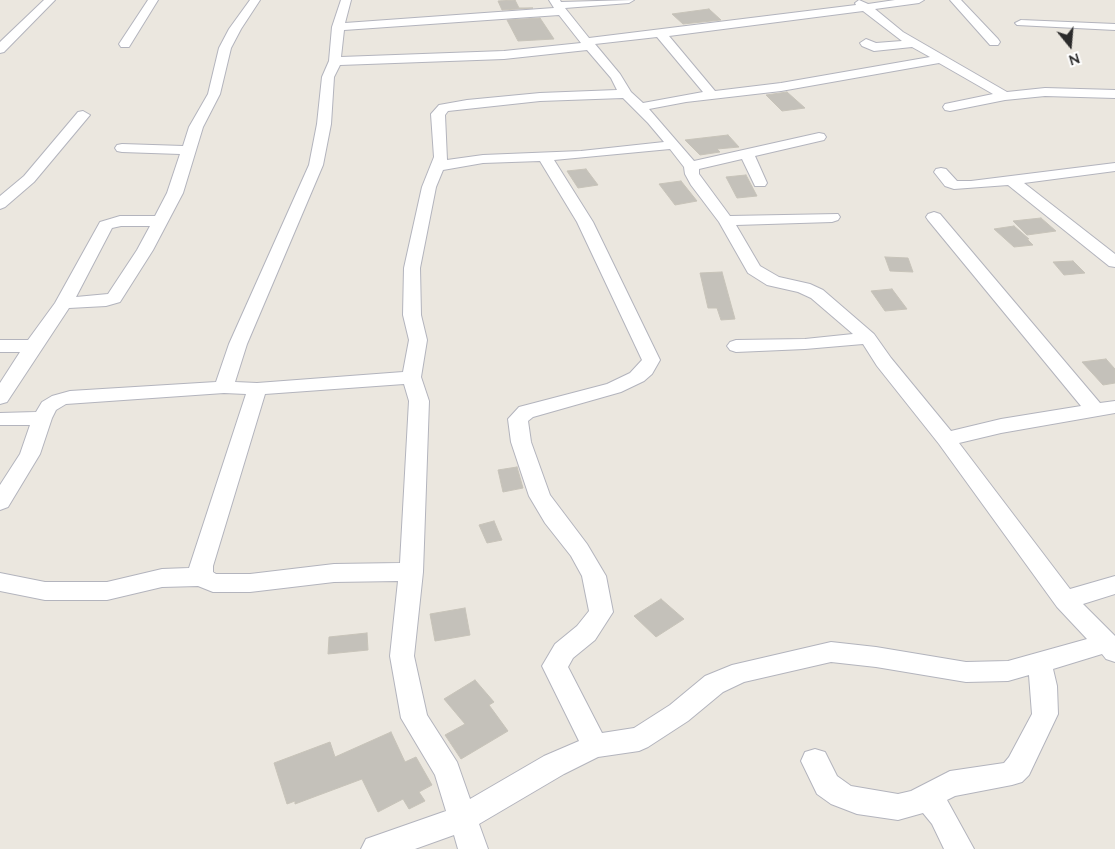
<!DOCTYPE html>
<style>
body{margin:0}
#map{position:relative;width:1115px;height:849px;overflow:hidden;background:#ebe7df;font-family:Mulish,sans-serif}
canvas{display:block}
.north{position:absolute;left:1045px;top:20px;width:50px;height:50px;-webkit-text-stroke:4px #fff;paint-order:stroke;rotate:163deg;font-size:14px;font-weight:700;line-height:20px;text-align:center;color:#2b2b2b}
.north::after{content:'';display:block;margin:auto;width:18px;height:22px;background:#2b2b2b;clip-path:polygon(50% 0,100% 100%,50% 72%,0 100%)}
</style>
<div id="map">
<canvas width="1115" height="849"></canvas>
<div class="north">N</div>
</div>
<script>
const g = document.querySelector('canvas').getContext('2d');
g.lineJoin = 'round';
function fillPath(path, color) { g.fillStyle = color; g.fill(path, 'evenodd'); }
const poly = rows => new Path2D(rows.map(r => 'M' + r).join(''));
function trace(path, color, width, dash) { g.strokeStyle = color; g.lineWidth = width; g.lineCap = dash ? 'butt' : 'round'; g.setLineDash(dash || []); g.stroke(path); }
const building = poly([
 [515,0,519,8,533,8,502,10,498,1,515,0],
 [709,9,721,20,683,24,672,14,709,9],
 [540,18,554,39,518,41,507,20,540,18],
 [787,92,805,108,782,111,766,95,787,92],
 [728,135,739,147,717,149,720,152,700,155,685,140,728,135],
 [586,169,598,185,578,188,567,171,586,169],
 [746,175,757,196,737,198,726,177,746,175],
 [681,181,697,201,675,205,659,184,681,181],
 [1041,218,1056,231,1027,235,1013,221,1041,218],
 [1014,226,1029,239,1027,239,1033,245,1014,247,994,229,1014,226],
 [885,257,908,258,913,272,890,271,885,257],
 [1073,261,1085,273,1064,275,1053,262,1073,261],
 [722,272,735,319,721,320,717,308,708,308,700,273,722,272],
 [892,289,907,309,885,311,871,291,892,289],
 [1106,359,1115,369,1115,383,1103,385,1082,362,1106,359],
 [517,467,523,488,503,492,498,470,517,467],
 [494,521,502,540,487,543,479,525,494,521],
 [661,599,684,619,656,637,634,616,661,599],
 [465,608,470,635,435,641,430,614,465,608],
 [367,633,368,650,328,654,329,637,367,633],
 [475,680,494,702,489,705,508,731,461,759,445,735,465,724,444,699,475,680],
 [391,732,405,762,416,757,432,785,419,792,425,801,409,809,403,799,378,812,362,779,295,804,295,801,287,804,274,763,330,742,335,757,391,732]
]);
fillPath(building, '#c4c1ba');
trace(building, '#c7c3b9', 1);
const minor = poly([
 [44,0,55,0,4,52,0,53,0,42,44,0],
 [148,0,158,0,129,47,121,47,119,44,148,0],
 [250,0,260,0,241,29,231,48,220,94,203,127,183,193,153,250,120,302,106,306,69,308,7,402,0,404,0,383,20,352,0,352,0,340,28,340,55,303,100,222,120,216,155,216,167,193,180,154,122,152,117,151,115,148,117,145,122,144,183,146,189,127,208,94,219,48,229,29,250,0],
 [121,226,150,226,137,250,108,294,76,297,112,228,121,226],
 [341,0,351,0,345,23,554,8,549,0,560,0,561,2,634,0,629,3,565,8,589,38,856,5,855,3,859,0,868,4,895,0,924,0,919,3,875,9,903,32,1007,92,1045,88,1115,90,1115,98,1045,96,1005,100,950,111,945,110,943,107,945,104,993,94,939,63,781,91,686,102,649,109,694,161,819,133,824,134,826,137,824,140,755,156,767,183,765,186,755,186,742,159,699,169,699,174,730,216,838,214,840,217,838,220,832,222,736,225,760,266,779,277,810,284,823,290,874,334,891,358,951,431,1001,419,1081,406,928,220,926,217,928,214,934,212,940,214,1100,403,1115,401,1115,413,1001,433,959,443,1070,589,1115,576,1115,594,1083,604,1115,636,1115,662,1106,659,1102,654,1053,669,1057,686,1058,714,1029,775,1022,782,1012,785,955,796,947,800,974,849,944,849,932,824,923,813,898,820,857,814,831,804,817,794,801,761,805,752,815,749,825,752,837,776,851,786,898,794,911,791,950,771,1004,763,1009,757,1032,714,1029,675,1008,681,966,682,876,667,831,662,744,682,723,692,688,721,648,747,639,751,598,757,564,774,479,824,488,849,458,849,454,835,415,849,361,849,366,839,446,811,435,775,401,718,390,656,398,581,334,582,250,592,213,592,198,586,162,587,107,600,45,600,0,591,0,573,45,582,107,582,162,569,189,568,246,394,224,393,66,404,56,410,52,418,40,454,8,507,0,510,0,485,20,454,30,425,0,425,0,413,36,412,42,402,52,396,70,391,216,382,229,344,309,165,317,124,322,77,329,61,332,27,341,0],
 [863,11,902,41,876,43,866,39,860,43,862,46,874,51,912,47,930,57,781,83,715,91,669,36,863,11],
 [559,15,581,43,504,51,341,57,344,30,559,15],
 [657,37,703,92,643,103,631,92,620,74,595,44,657,37],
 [587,50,611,78,617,90,540,93,467,100,439,105,431,114,434,157,422,187,404,268,403,315,409,340,403,372,257,383,235,382,247,344,323,165,331,124,334,77,340,65,504,59,587,50],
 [623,98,648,123,664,142,581,151,483,155,447,160,445,115,448,111,540,101,623,98],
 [670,149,684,167,685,174,691,185,719,222,748,273,767,285,798,292,811,298,853,334,805,339,736,340,730,342,727,346,730,350,736,352,805,349,863,344,877,366,939,444,1057,607,1087,639,1008,661,966,662,876,647,831,642,732,665,705,676,670,705,634,728,602,733,568,667,573,658,595,640,613,612,606,576,587,544,550,495,531,442,528,421,533,417,621,392,644,381,652,374,660,360,593,222,554,160,670,149],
 [540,161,577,222,642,360,630,373,607,384,519,407,508,419,511,442,529,496,545,523,571,556,582,576,589,611,577,626,555,644,542,666,579,741,544,756,470,799,457,762,427,715,414,656,423,572,429,401,421,377,427,340,421,315,420,268,436,187,443,170,483,163,540,161],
 [404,384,409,401,400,563,334,564,250,574,216,574,213,572,213,566,265,394,404,384],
 [950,0,961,0,998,39,1000,42,998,45,990,45,950,0],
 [1021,20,1115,24,1115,30,1017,25,1015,23,1021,20],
 [83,111,90,115,34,182,5,207,0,209,0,196,24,176,78,112,83,111],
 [1115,163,1115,171,1024,183,1115,254,1115,267,1109,266,1008,185,954,189,945,186,934,172,936,169,941,168,946,169,957,181,971,181,1115,163]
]);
trace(minor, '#b3b4bd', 2);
fillPath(minor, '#fff');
</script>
